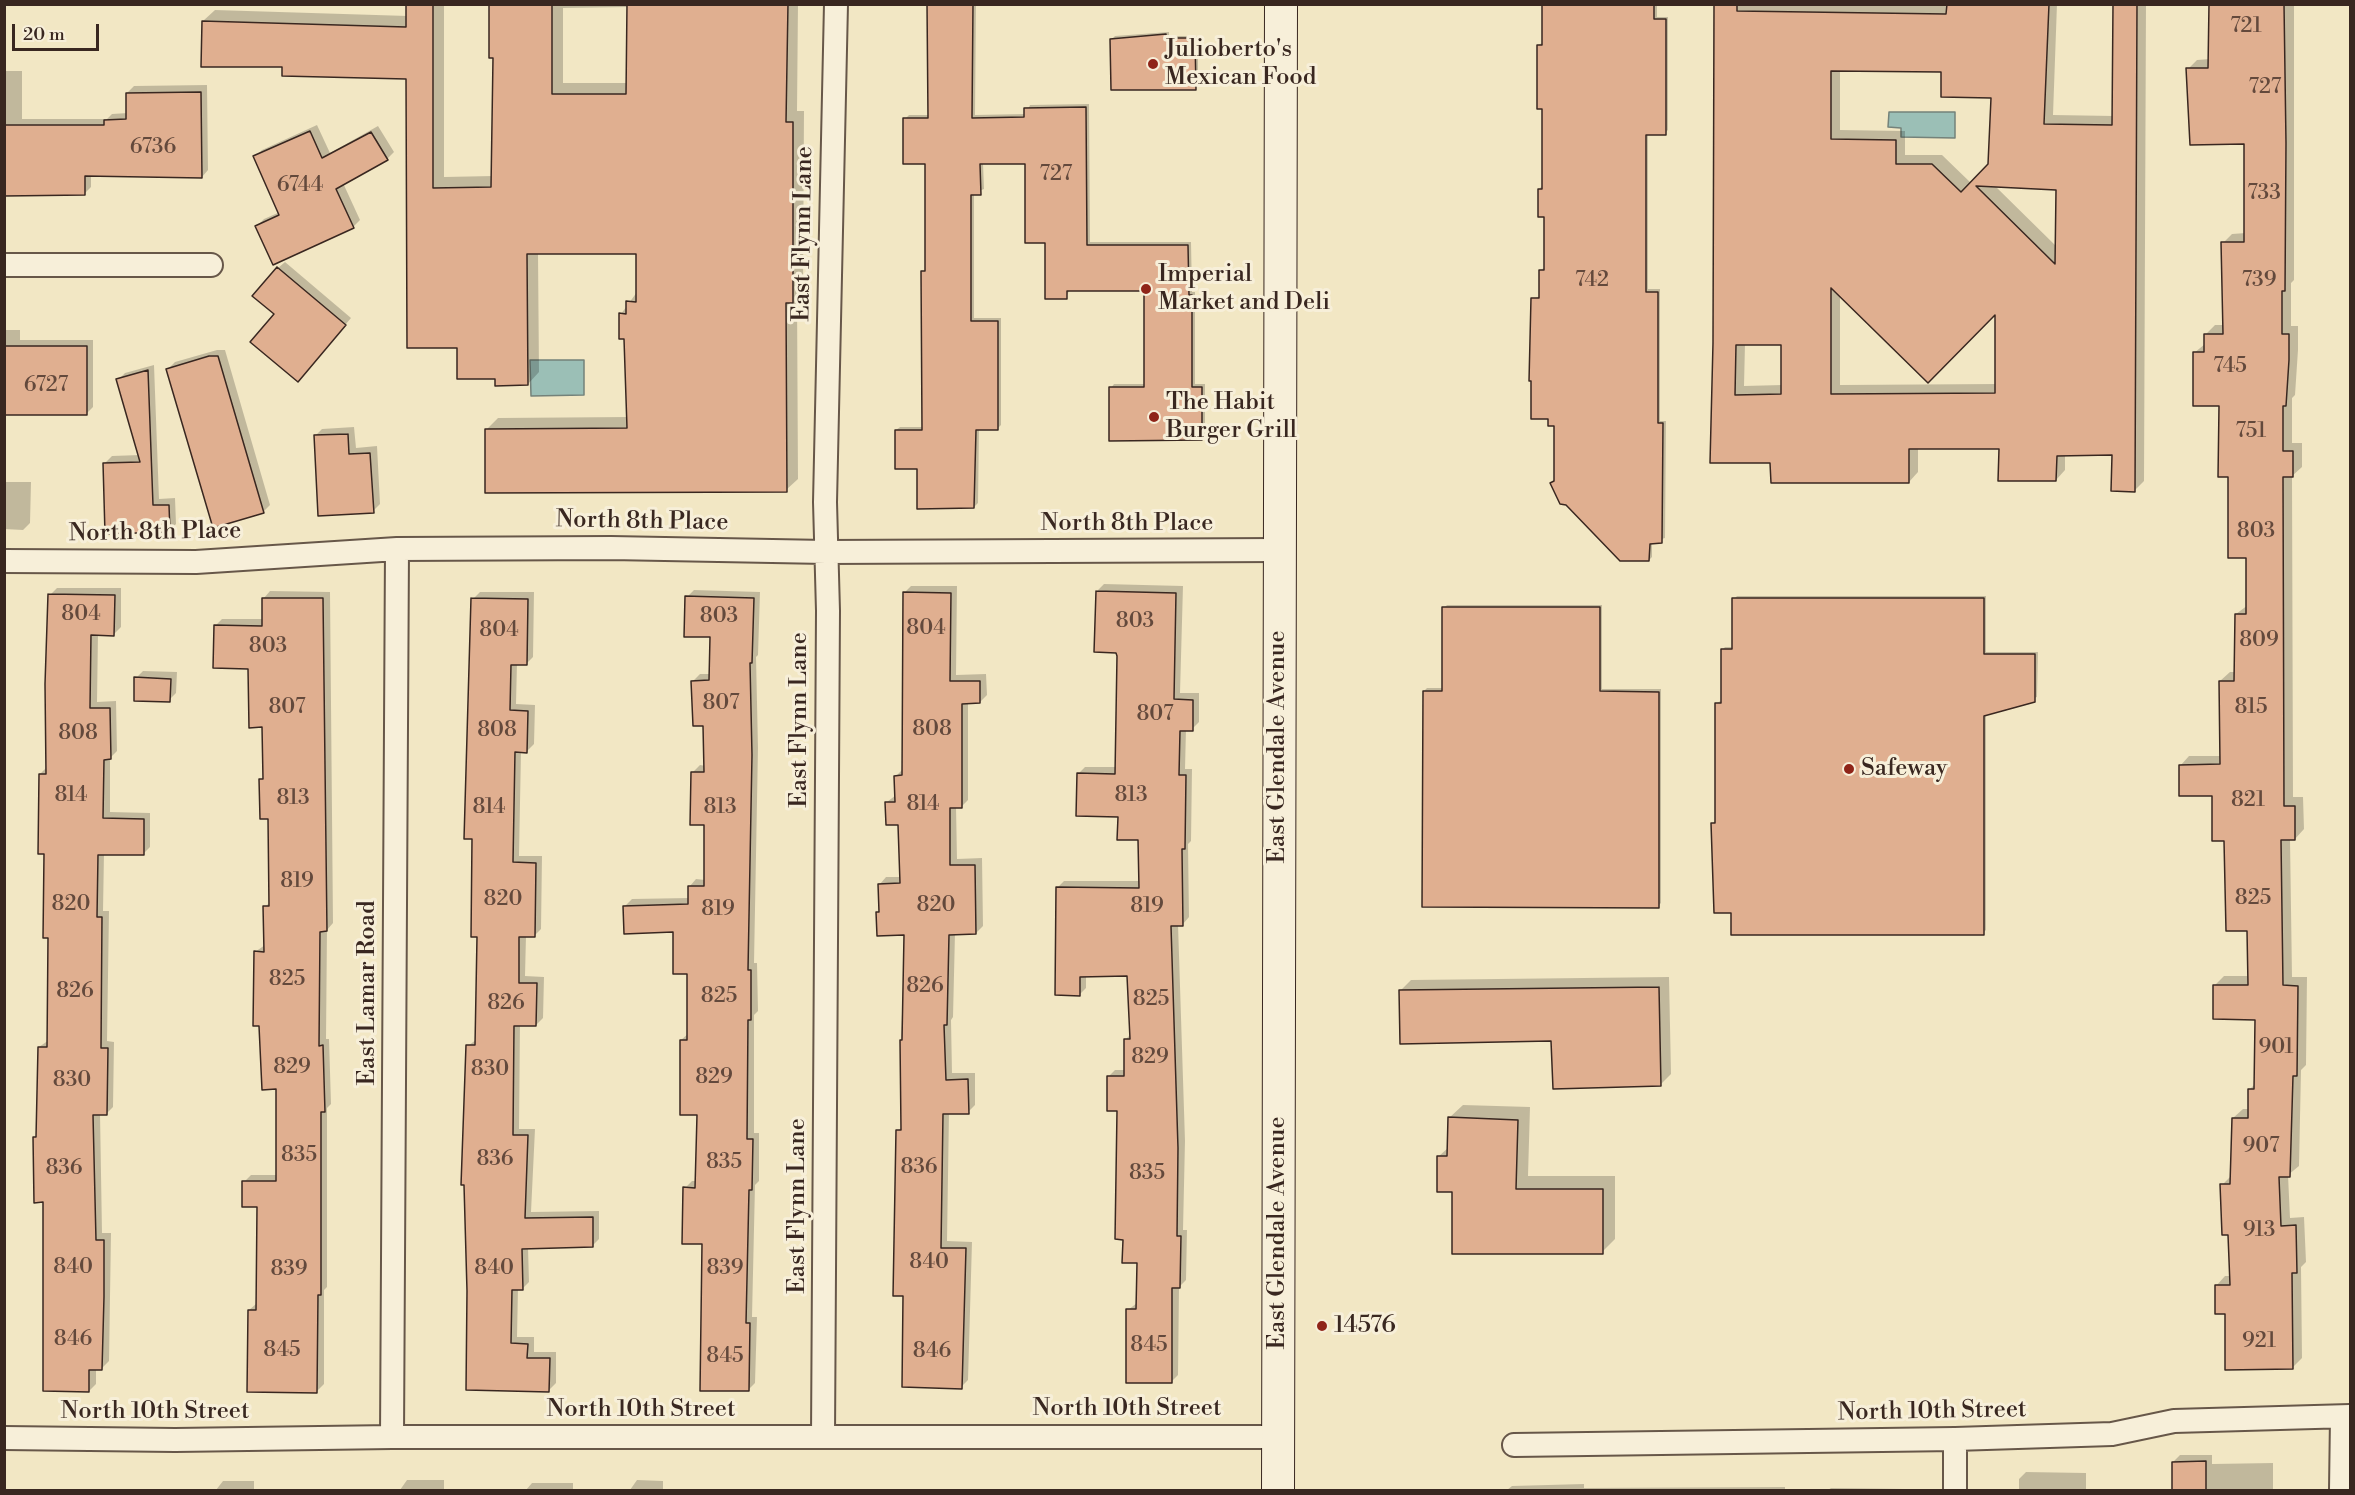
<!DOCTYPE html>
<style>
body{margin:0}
#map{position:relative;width:2355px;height:1495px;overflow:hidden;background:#f2e7c4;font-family:"Libre Bodoni",serif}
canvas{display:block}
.frame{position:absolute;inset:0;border:6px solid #392720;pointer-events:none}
.scale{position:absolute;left:12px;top:24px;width:87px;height:27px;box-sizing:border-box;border:3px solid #392720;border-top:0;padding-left:8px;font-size:18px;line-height:21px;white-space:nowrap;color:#392720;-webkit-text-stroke:4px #f7efd9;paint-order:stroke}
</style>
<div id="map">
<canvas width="2355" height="1495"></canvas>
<div class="frame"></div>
<div class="scale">20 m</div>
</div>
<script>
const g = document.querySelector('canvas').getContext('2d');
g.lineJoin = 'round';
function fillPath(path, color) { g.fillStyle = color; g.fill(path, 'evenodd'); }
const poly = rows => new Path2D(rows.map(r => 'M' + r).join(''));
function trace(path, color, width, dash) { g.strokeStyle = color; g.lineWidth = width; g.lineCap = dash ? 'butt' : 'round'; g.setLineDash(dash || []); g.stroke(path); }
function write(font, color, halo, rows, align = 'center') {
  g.font = font + ' "Libre Bodoni",serif'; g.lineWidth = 6; g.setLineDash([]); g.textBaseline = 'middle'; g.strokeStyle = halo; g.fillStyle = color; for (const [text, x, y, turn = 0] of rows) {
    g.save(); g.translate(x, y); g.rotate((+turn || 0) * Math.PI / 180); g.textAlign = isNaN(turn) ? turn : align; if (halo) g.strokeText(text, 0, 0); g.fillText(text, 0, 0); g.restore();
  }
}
const water = poly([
 [1889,112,1955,112,1955,138,1901,137,1901,128,1888,127,1889,112],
 [530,360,584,360,584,395,531,396,530,360]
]);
fillPath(water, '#9bbfb6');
trace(water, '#74827a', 1.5);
fillPath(poly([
 [408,4,444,4,444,177,493,176,495,56,490,4,798,4,797,111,804,111,803,290,797,296,798,479,786,490,487,429,498,418,628,417,625,338,621,314,637,292,637,253,538,253,539,372,528,384,497,378,459,346,408,77,284,66,203,21,215,10,408,16],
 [629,7,628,83,563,83,563,8],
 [929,4,976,4,975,115,1026,114,1030,105,1089,104,1090,242,1191,242,1192,292,1195,292,1195,384,1205,384,1205,435,1201,439,1111,388,1114,384,1145,384,1145,289,1070,289,1066,297,1046,241,1026,163,983,163,984,189,974,193,974,318,1001,318,1001,425,997,429,979,429,978,503,974,507,918,468,896,430,900,427,924,427,923,272,927,268,926,163,905,119,909,115,929,115],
 [1544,4,1657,4,1657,17,1668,17,1668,130,1665,133,1648,133,1648,289,1660,289,1660,421,1666,421,1665,538,1652,542,1652,557,1649,560,1551,483,1554,480,1556,424,1533,299,1540,296,1540,270,1546,267,1546,216,1539,189,1542,186,1544,108,1538,45,1544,42],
 [1716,4,2057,4,2053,115,2114,116,2114,4,2146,4,2144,481,2135,490,2113,453,2065,454,2065,470,2056,480,2000,447,1918,448,1918,472,1909,482,1772,462,1711,462,1715,343],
 [1840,70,1943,71,1992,96,1990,164,1971,183,1942,155,1905,155,1905,131,1840,130],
 [1994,185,2058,188,2057,247],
 [1840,294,1997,311,1996,384,1840,385],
 [1745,344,1782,344,1782,385,1744,386],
 [2210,4,2294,4,2294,280,2291,283,2291,326,2298,326,2298,350,2295,395,2292,398,2292,443,2302,443,2302,467,2292,476,2293,797,2303,797,2304,829,2295,839,2290,839,2292,977,2307,977,2306,1065,2301,1070,2299,1166,2288,1175,2290,1218,2304,1217,2306,1262,2301,1267,2302,1358,2292,1368,2226,1313,2216,1286,2225,1276,2231,1276,2229,1233,2222,1185,2232,1175,2233,1118,2243,1109,2249,1109,2250,1089,2256,1083,2256,1018,2215,985,2224,976,2249,976,2248,929,2213,794,2180,766,2189,756,2221,756,2220,681,2230,672,2236,672,2236,614,2248,605,2248,557,2229,476,2220,404,2194,353,2205,344,2205,335,2215,325,2224,325,2223,243,2232,234,2246,233,2246,142,2188,69,2197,60,2210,59],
 [1169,32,1169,36,1198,36,1198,85,1195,88,1112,39,1115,36],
 [4,71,22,71,22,119,107,119,112,114,128,113,127,93,134,86,207,85,208,170,202,177,91,175,91,187,84,194,4,194],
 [317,125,330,153,378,126,394,152,387,159,343,183,360,220,353,227,257,226,264,219,280,212,255,157,262,150],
 [285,262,351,318,305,373,276,314,278,268],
 [4,330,20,330,20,340,93,340,93,407,86,414,4,414],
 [217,350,225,350,270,505,263,512,168,369,175,362],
 [154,365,159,499,175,498,176,524,169,531,105,463,112,456,140,455,118,380,125,373],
 [354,427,356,448,377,446,380,504,373,511,315,436,322,429],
 [4,482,31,482,30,523,23,530,4,529],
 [1104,584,1183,586,1180,693,1199,693,1199,722,1192,729,1186,729,1185,769,1192,769,1191,841,1188,844,1189,917,1183,924,1178,924,1185,1141,1183,1230,1187,1230,1186,1280,1179,1287,1178,1375,1171,1382,1128,1310,1137,1303,1138,1261,1119,1110,1108,1077,1115,1070,1126,1070,1125,1040,1131,1034,1129,974,1086,975,1086,988,1079,995,1057,888,1064,881,1140,881,1139,839,1078,774,1085,767,1117,767,1118,656,1097,591],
 [911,586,957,586,956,675,986,674,987,695,980,702,968,702,968,800,961,807,956,807,957,859,982,858,983,926,976,933,955,933,953,1017,951,1020,952,1073,975,1073,975,1105,968,1112,949,1113,947,1241,972,1242,968,1380,961,1387,904,1295,898,1131,903,1126,901,1040,905,934,878,912,880,910,880,884,886,877,901,877,899,824,887,802,896,795,896,776,903,769,904,593],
 [57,588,121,588,121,627,114,634,98,634,97,702,116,701,117,751,110,758,110,812,150,813,150,847,143,854,104,853,103,911,109,911,107,1041,114,1042,113,1107,107,1113,100,1113,102,1233,111,1233,109,1361,102,1368,96,1368,96,1384,89,1391,44,1201,34,1138,38,1134,39,1047,49,1040,50,936,40,774,48,766,50,595],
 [694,590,760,592,758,655,756,657,758,748,754,963,757,963,758,1011,754,1015,754,1133,759,1133,759,1181,755,1185,752,1317,757,1317,755,1383,748,1390,685,1188,692,1181,697,1181,698,1114,681,1040,689,1033,688,972,675,931,625,906,632,899,689,898,690,886,696,879,705,880,705,824,693,772,700,765,706,766,705,725,693,681,700,674,710,674,711,635,687,597],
 [270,591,330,592,333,923,327,930,326,1039,329,1039,331,1104,327,1108,327,1287,324,1290,324,1384,317,1391,249,1310,256,1304,259,1205,244,1182,251,1175,278,1175,277,1088,255,952,265,945,265,907,271,901,269,817,261,780,265,776,264,726,249,667,215,626,222,619,263,619,264,598],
 [480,592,534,592,533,657,526,664,517,663,516,704,535,705,534,744,527,751,521,751,519,856,542,856,541,929,534,936,526,936,525,976,544,977,543,1018,536,1025,520,1024,519,1129,535,1129,531,1212,599,1211,599,1239,592,1246,528,1247,529,1282,522,1289,518,1289,517,1337,534,1337,534,1352,556,1352,556,1383,549,1390,467,1389,468,1046,477,1039,479,935,473,599],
 [1737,596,1986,596,1986,652,2038,652,2037,697,1986,713,1986,930,1983,933,1732,911,1713,823,1717,819,1717,703,1722,700,1722,650,1725,647,1734,647,1734,599],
 [1447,605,1602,605,1602,689,1661,689,1661,903,1658,906,1424,691,1427,688,1444,688,1444,608],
 [143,671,177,672,176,693,169,700,136,678],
 [1669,977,1671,1074,1660,1085,1553,1040,1401,990,1411,980],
 [1463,1105,1530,1107,1528,1176,1615,1176,1615,1239,1602,1252,1453,1190,1438,1157,1449,1147,1449,1118],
 [2180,1455,2212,1455,2212,1464,2273,1463,2273,1490,2173,1490,2173,1462],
 [2026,1472,2086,1473,2086,1490,2019,1490,2019,1479],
 [407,1480,444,1480,444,1490,400,1490],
 [637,1480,663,1481,663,1490,630,1490],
 [223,1481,254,1481,254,1490,216,1490],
 [532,1483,573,1483,573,1490,526,1490],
 [1584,1484,1584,1488,1785,1487,1785,1490,1507,1490,1512,1486],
 [1831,1488,1905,1489,1905,1490,1828,1490]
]), '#0003');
const building = poly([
 [406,4,433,4,433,188,491,187,493,58,489,58,489,4,552,4,552,94,626,94,627,4,788,4,786,122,793,122,793,303,786,303,787,492,485,493,485,429,627,428,624,339,619,339,619,313,626,314,626,301,636,302,636,254,527,254,528,385,495,386,495,379,457,379,457,348,407,348,406,79,282,76,282,67,201,67,202,21,406,27,406,4],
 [927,4,973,4,972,118,1024,117,1024,108,1086,107,1087,245,1188,245,1189,295,1192,295,1192,387,1202,387,1202,440,1109,441,1109,387,1144,387,1144,291,1067,291,1067,299,1045,299,1045,243,1025,243,1025,164,980,164,981,195,971,195,971,321,998,321,998,430,976,430,974,508,917,509,917,469,895,469,895,430,922,430,921,271,925,271,925,164,903,164,903,118,928,118,927,4],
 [1542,4,1654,4,1654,19,1666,19,1666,135,1646,135,1646,292,1658,292,1658,423,1663,423,1662,543,1650,544,1649,561,1620,561,1566,505,1560,504,1550,483,1554,481,1554,426,1548,426,1548,419,1531,419,1531,381,1529,381,1531,298,1539,298,1539,270,1544,270,1544,217,1538,217,1538,189,1542,189,1542,109,1537,109,1537,45,1542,45,1542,4],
 [1714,4,1737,4,1737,11,1946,14,1947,4,2049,4,2044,124,2112,125,2113,4,2137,4,2135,492,2111,491,2112,455,2057,456,2056,481,1998,481,1999,449,1909,449,1909,483,1771,483,1770,463,1710,463,1713,343,1714,4],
 [1831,71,1941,72,1941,97,1991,98,1988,164,1961,192,1932,164,1896,164,1896,140,1831,139,1831,71],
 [1976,186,2056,190,2055,264,1976,186],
 [1831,288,1928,383,1995,315,1995,393,1831,394,1831,288],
 [1736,345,1781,345,1781,394,1735,395,1736,345],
 [2209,4,2284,4,2286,143,2285,291,2282,291,2282,334,2289,334,2289,360,2286,406,2283,406,2283,451,2293,451,2293,477,2283,477,2284,806,2295,806,2295,840,2281,840,2283,985,2298,986,2297,1076,2293,1076,2290,1177,2279,1177,2281,1226,2296,1225,2297,1273,2292,1273,2293,1369,2225,1370,2225,1314,2215,1314,2215,1285,2230,1285,2228,1235,2222,1235,2220,1184,2230,1184,2232,1118,2248,1118,2248,1089,2254,1089,2255,1020,2213,1019,2213,985,2248,985,2247,931,2226,931,2224,841,2212,841,2212,796,2179,796,2179,765,2220,764,2219,681,2234,681,2235,614,2246,614,2246,558,2228,558,2228,477,2218,477,2219,406,2193,406,2193,352,2204,352,2204,334,2223,334,2221,242,2244,242,2244,144,2190,145,2186,68,2208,68,2209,4],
 [1166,34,1166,38,1195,38,1196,90,1111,90,1110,39,1166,34],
 [201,92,202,178,85,176,85,195,4,196,4,125,104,125,104,120,126,119,126,93,201,92],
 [310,131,322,158,371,132,388,160,336,189,354,228,273,265,255,226,279,215,253,156,310,131],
 [277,267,346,325,298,382,250,342,274,314,252,296,277,267],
 [4,346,87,346,87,415,4,415,4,346],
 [209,356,218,356,264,513,213,528,166,369,209,356],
 [148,370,153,505,169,505,170,532,105,534,103,463,140,462,116,379,148,370],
 [348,434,349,454,370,453,374,513,318,516,314,435,348,434],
 [1096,591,1176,593,1174,699,1193,700,1193,731,1180,731,1179,775,1186,775,1185,849,1182,849,1183,926,1171,926,1178,1148,1177,1236,1181,1236,1180,1288,1172,1288,1172,1383,1126,1383,1126,1309,1136,1309,1137,1263,1122,1263,1123,1240,1115,1239,1117,1111,1107,1111,1107,1076,1124,1076,1124,1039,1130,1039,1127,976,1080,977,1080,996,1055,995,1056,887,1139,888,1138,840,1117,840,1118,817,1076,816,1077,773,1115,774,1117,656,1116,653,1094,652,1096,591],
 [903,592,951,593,950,681,980,681,980,703,962,704,962,808,950,808,950,865,975,865,976,934,949,935,947,1025,944,1025,946,1080,968,1079,969,1114,943,1114,941,1248,966,1248,962,1389,902,1387,903,1296,893,1296,896,1130,901,1130,900,1040,902,1040,904,935,877,936,876,912,879,912,878,884,900,883,898,825,886,825,885,802,895,802,894,776,902,775,903,592],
 [48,594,115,595,114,636,91,635,90,708,110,708,111,759,104,760,103,818,144,819,144,855,98,855,97,917,102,917,101,1048,108,1048,107,1115,93,1115,96,1240,104,1240,104,1297,102,1370,89,1370,89,1392,43,1391,43,1202,34,1203,33,1137,36,1137,38,1047,47,1047,48,938,43,938,44,854,38,854,39,774,46,774,45,684,48,594],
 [685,596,754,598,752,663,750,663,752,755,748,970,751,970,751,1020,748,1020,747,1139,753,1139,752,1190,749,1190,746,1323,750,1323,749,1391,700,1391,702,1244,682,1244,683,1187,695,1188,697,1115,680,1115,680,1040,687,1040,687,974,673,974,673,932,624,934,623,906,688,904,688,886,704,886,704,825,690,825,691,772,704,772,703,726,693,726,691,681,709,680,710,637,684,637,685,596],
 [262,598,323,598,327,931,320,932,319,1046,323,1045,325,1112,321,1112,321,1295,318,1295,317,1393,247,1392,248,1310,256,1310,257,1207,242,1207,242,1181,276,1181,276,1089,262,1090,259,1026,253,1026,254,951,264,952,263,906,269,906,268,819,260,819,259,779,263,779,262,727,249,728,248,669,213,668,214,625,262,626,262,598],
 [471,598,528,599,527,665,511,665,510,710,528,711,527,753,515,752,513,862,536,863,535,937,519,937,519,983,537,983,536,1026,514,1026,513,1135,528,1135,525,1218,593,1217,593,1247,522,1249,523,1290,512,1290,511,1343,528,1344,527,1358,550,1358,549,1392,466,1390,467,1291,464,1185,461,1185,466,1045,475,1045,477,937,471,937,472,839,464,839,471,598],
 [1732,598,1984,598,1984,654,2035,654,2035,702,1984,716,1984,935,1731,935,1731,913,1714,913,1711,823,1715,823,1715,703,1721,703,1721,649,1732,649,1732,598],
 [1442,607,1600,607,1600,691,1659,692,1659,908,1422,907,1423,691,1442,691,1442,607],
 [134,677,171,679,170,702,134,701,134,677],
 [1659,987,1661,1086,1553,1089,1551,1041,1400,1044,1399,990,1659,987],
 [1448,1117,1518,1120,1516,1189,1603,1189,1603,1254,1452,1254,1452,1192,1437,1192,1437,1156,1447,1156,1448,1117],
 [2206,1461,2206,1491,2172,1491,2172,1462,2206,1461]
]);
fillPath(building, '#e0af90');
trace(building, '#392720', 1.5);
const minor = poly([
 [4,265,211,265],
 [4,561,196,562,397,549,611,548,826,552,1279,550],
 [823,1436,828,611,825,502,836,4],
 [392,1437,397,549],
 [4,1438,175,1440,392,1437,1278,1437],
 [1514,1445,1955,1439,2112,1434,2174,1421,2350,1416],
 [1955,1490,1955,1439],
 [2341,1490,2342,1417]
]);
const secondary = poly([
 [1278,1490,1281,4]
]);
trace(minor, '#675749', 26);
trace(secondary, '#392720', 34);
trace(minor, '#f7efd9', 22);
trace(secondary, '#f7efd9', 32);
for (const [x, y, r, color] of [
 [1153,64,6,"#8f2418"],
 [1146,289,6,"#8f2418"],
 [1154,417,6,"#8f2418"],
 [1849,769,6,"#8f2418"],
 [1322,1326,6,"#8f2418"]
]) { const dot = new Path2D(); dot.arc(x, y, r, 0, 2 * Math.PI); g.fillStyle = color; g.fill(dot); trace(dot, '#f7efd9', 2); }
write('21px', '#63493c', null, [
 ["721",2246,27],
 ["727",2265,88],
 ["6736",153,148],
 ["727",1056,175],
 ["6744",300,186],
 ["733",2264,194],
 ["742",1592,281],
 ["739",2259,281],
 ["745",2230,367],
 ["6727",46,386],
 ["751",2251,432],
 ["803",2256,532],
 ["804",81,615],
 ["803",719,617],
 ["803",1135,622],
 ["804",926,629],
 ["804",499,631],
 ["809",2259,641],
 ["803",268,647],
 ["807",721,704],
 ["807",287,708],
 ["815",2251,708],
 ["807",1155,715],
 ["808",932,730],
 ["808",497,731],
 ["808",78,734],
 ["814",71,796],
 ["813",1131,796],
 ["813",293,799],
 ["821",2248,801],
 ["814",923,805],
 ["814",489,808],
 ["813",720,808],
 ["819",297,882],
 ["825",2253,899],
 ["820",503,900],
 ["820",71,905],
 ["820",936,906],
 ["819",1147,907],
 ["819",718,910],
 ["825",287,980],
 ["826",925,987],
 ["826",75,992],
 ["825",719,997],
 ["825",1151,1000],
 ["826",506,1004],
 ["901",2276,1048],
 ["829",1150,1058],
 ["829",292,1068],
 ["830",490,1070],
 ["829",714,1078],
 ["830",72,1081],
 ["907",2261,1147],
 ["835",299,1156],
 ["836",495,1160],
 ["835",724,1163],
 ["836",919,1168],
 ["836",64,1169],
 ["835",1147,1174],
 ["913",2259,1231],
 ["840",929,1263],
 ["840",73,1268],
 ["840",494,1269],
 ["839",725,1269],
 ["839",289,1270],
 ["846",73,1340],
 ["921",2259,1342],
 ["845",1149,1346],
 ["845",282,1351],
 ["846",932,1352],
 ["845",725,1357]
]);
write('24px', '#392720', '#f7efd9', [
 ["Julioberto's",1165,50],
 ["Mexican Food",1165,78],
 ["Imperial",1158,275],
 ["Market and Deli",1158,303],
 ["The Habit",1166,403],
 ["Burger Grill",1166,431],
 ["Safeway",1861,769],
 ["14576",1334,1326]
], 'left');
write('24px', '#392720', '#f7efd9', [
 ["East Flynn Lane",804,234,-89],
 ["North 8th Place",642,522,1],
 ["North 8th Place",1127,524],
 ["North 8th Place",155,533,-1],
 ["East Flynn Lane",800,720,-90],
 ["East Glendale Avenue",1278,747,-90],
 ["East Lamar Road",368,993,-90],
 ["East Flynn Lane",798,1206,-90],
 ["East Glendale Avenue",1278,1233,-90],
 ["North 10th Street",1127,1409],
 ["North 10th Street",641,1410],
 ["North 10th Street",155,1412],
 ["North 10th Street",1932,1412,-1]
]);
</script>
